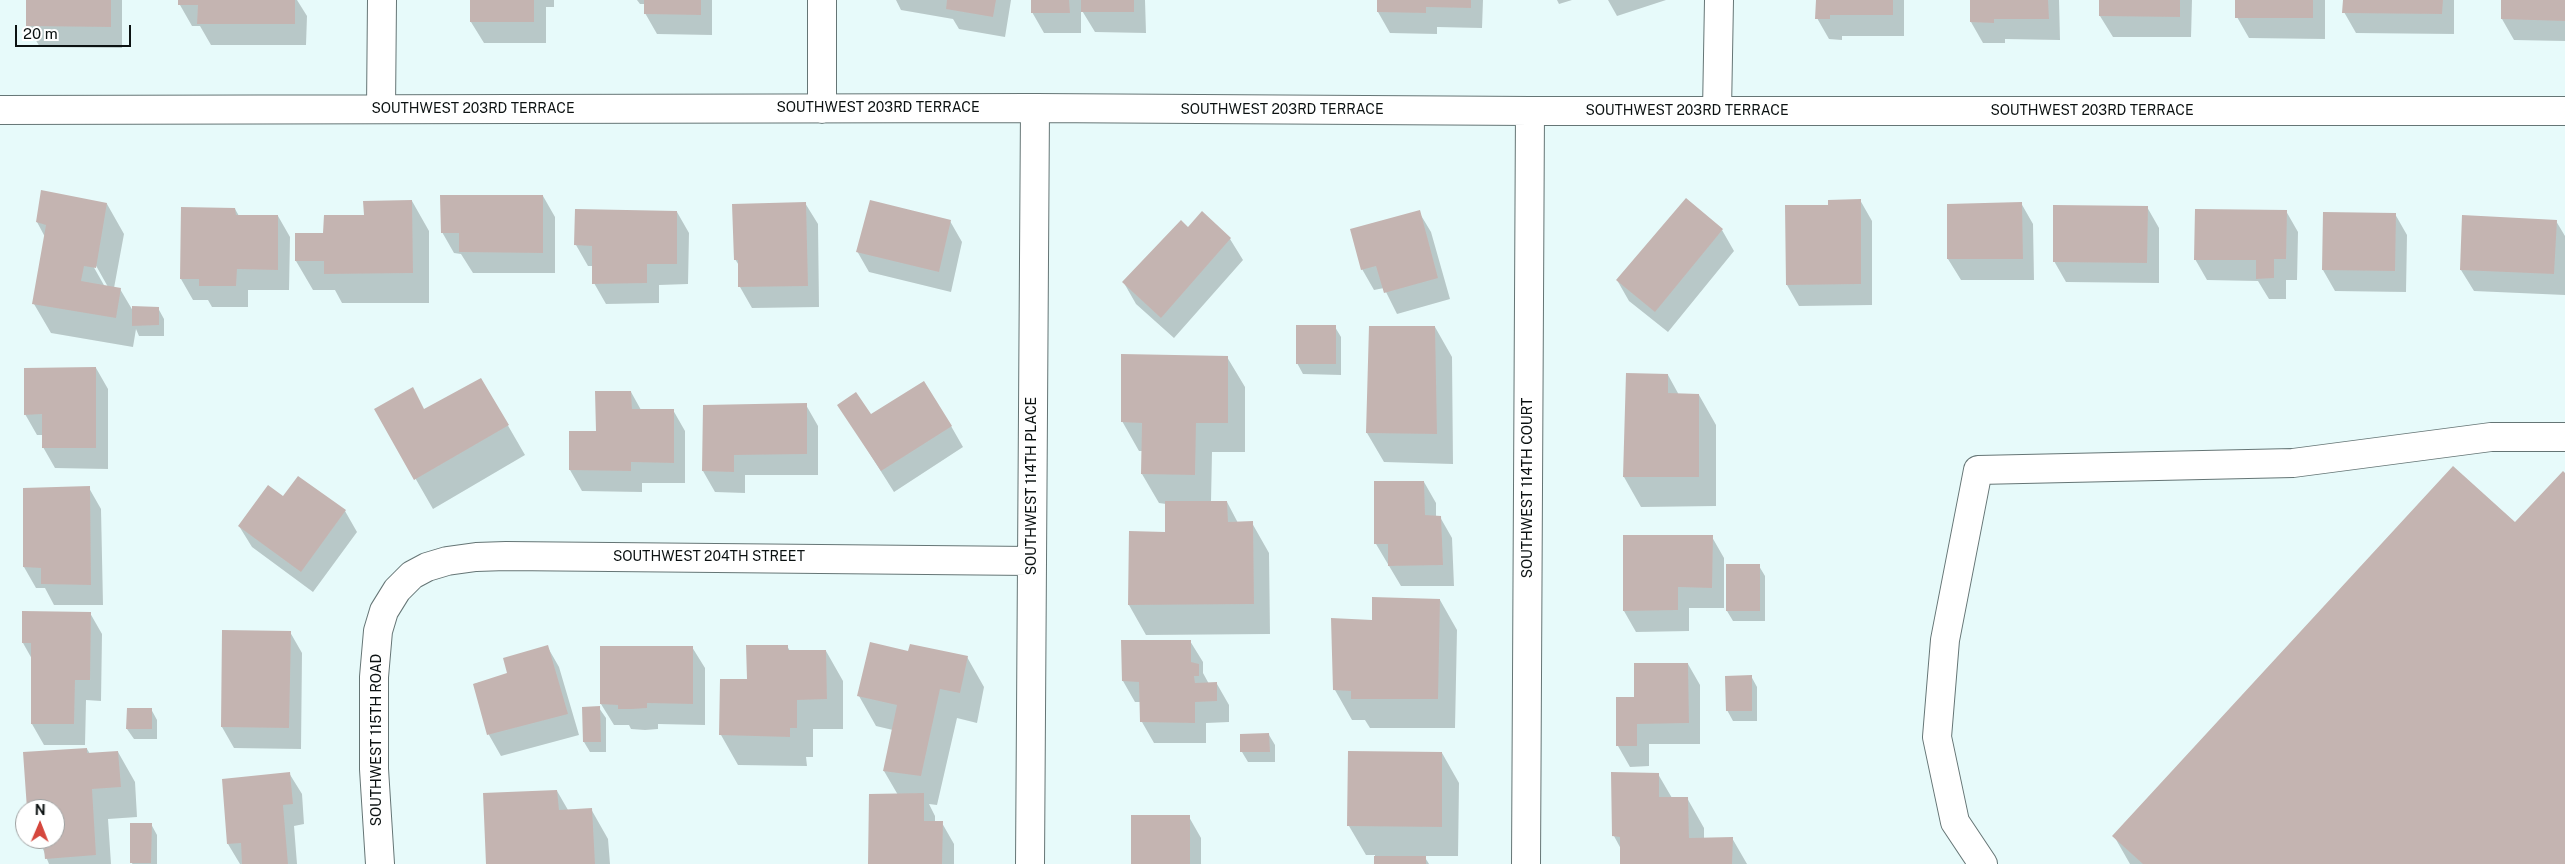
<!DOCTYPE html>
<style>
body{margin:0}
#map{position:relative;width:2565px;height:864px;overflow:hidden;background:#e7fafa;font-family:"Public Sans",sans-serif}
canvas{display:block}
.north{position:absolute;left:15px;top:799px;width:50px;height:50px;box-sizing:border-box;background:#fff;border:1px solid #9ea0a0;border-radius:50%;rotate:1deg;font-size:14px;font-weight:700;line-height:20px;text-align:center;color:#0c1212}
.north::after{content:'';display:block;margin:auto;width:18px;height:22px;background:#d5473d;clip-path:polygon(50% 0,100% 100%,50% 72%,0 100%)}
.scale{position:absolute;left:15px;top:25px;width:116px;height:22px;box-sizing:border-box;border:2px solid #0c1212;border-top:0;padding-left:6px;font-size:15px;line-height:18px;white-space:nowrap;color:#0c1212;-webkit-text-stroke:4px #fff;paint-order:stroke}
</style>
<div id="map">
<canvas width="2565" height="864"></canvas>
<div class="north">N</div>
<div class="scale">20 m</div>
</div>
<script>
const g = document.querySelector('canvas').getContext('2d');
g.lineJoin = 'round';
function fillPath(path, color) { g.fillStyle = color; g.fill(path, 'evenodd'); }
const poly = rows => new Path2D(rows.map(r => 'M' + r).join(''));
function trace(path, color, width, dash) { g.strokeStyle = color; g.lineWidth = width; g.lineCap = dash ? 'butt' : 'round'; g.setLineDash(dash || []); g.stroke(path); }
function write(font, color, halo, rows, align = 'center') {
  g.font = font + ' "Public Sans",sans-serif'; g.lineWidth = 4; g.setLineDash([]); g.textBaseline = 'middle'; g.strokeStyle = halo; g.fillStyle = color; for (const [text, x, y, turn = 0] of rows) {
    g.save(); g.translate(x, y); g.rotate((+turn || 0) * Math.PI / 180); g.textAlign = isNaN(turn) ? turn : align; if (halo) g.strokeText(text, 0, 0); g.fillText(text, 0, 0); g.restore();
  }
}
fillPath(poly([
 [28,0,122,0,122,48,40,47,27,26],
 [180,0,297,0,307,16,306,45,211,45,200,26,192,26,180,5],
 [471,0,554,0,554,7,546,7,546,43,484,43,471,22],
 [637,0,712,0,712,35,657,34,645,13,645,4,640,4],
 [896,0,1011,0,1005,37,959,29,953,19,901,10],
 [1032,0,1145,0,1146,33,1095,32,1081,9,1081,33,1044,33,1032,12],
 [1378,0,1483,0,1482,28,1437,27,1437,34,1390,33,1378,12],
 [1557,0,1572,0,1559,4],
 [1608,0,1666,0,1617,16],
 [1817,0,1904,0,1904,36,1842,36,1842,40,1829,39,1817,18],
 [1971,0,2059,0,2060,40,2005,39,2005,43,1983,43,1971,22],
 [2101,0,2192,0,2191,37,2113,37,2100,16],
 [2237,0,2325,0,2325,39,2249,38,2237,17],
 [2344,0,2454,0,2454,34,2356,33,2344,12],
 [2502,0,2565,0,2565,41,2514,40,2502,19],
 [543,196,555,217,555,273,473,273,461,254,454,253,442,232],
 [1860,200,1872,221,1872,305,1799,306,1787,285,1830,206],
 [412,201,429,231,429,303,342,303,335,290,313,290,296,261,365,216],
 [805,203,818,224,819,307,752,308,740,287,740,267,735,259],
 [2021,203,2033,224,2034,280,1961,280,1948,259],
 [107,204,124,234,114,288,120,289,133,311,158,308,164,319,164,336,139,336,136,329,133,347,51,333,34,304,45,237,37,222],
 [94,262,108,287,105,287,92,264],
 [2147,207,2159,228,2159,283,2066,282,2054,261],
 [235,209,239,216,278,216,290,237,289,290,248,290,248,307,212,307,208,300,193,300,181,279],
 [2286,211,2298,232,2297,280,2286,280,2286,299,2269,299,2258,281,2207,280,2195,259],
 [677,212,689,233,688,284,659,285,659,303,606,304,594,283,593,266,588,266,576,245],
 [1419,212,1431,232,1450,299,1397,314,1384,288,1374,290,1362,269],
 [1202,213,1230,239,1243,260,1174,338,1136,304,1124,283,1188,229],
 [2395,214,2407,235,2406,292,2335,291,2323,270],
 [950,221,962,242,951,292,869,272,857,251],
 [2556,221,2565,236,2565,295,2474,291,2461,270],
 [1722,230,1734,251,1668,332,1629,301,1617,280],
 [1335,327,1341,337,1341,375,1303,374,1297,363],
 [1435,327,1452,357,1453,464,1384,462,1367,433],
 [1227,357,1245,387,1245,452,1212,452,1211,502,1227,502,1238,523,1252,523,1269,553,1270,634,1146,635,1129,605,1166,533,1166,504,1159,503,1142,474,1142,451,1139,451,1122,421],
 [96,368,108,389,108,469,55,468,43,447,43,435,37,435,25,414],
 [1668,375,1679,395,1699,395,1716,425,1716,506,1641,507,1624,477],
 [481,379,525,455,433,509,376,410,424,410],
 [631,392,641,410,673,410,685,431,685,483,642,483,642,492,582,491,570,470,570,433,597,432],
 [806,405,818,426,818,475,745,475,745,493,715,492,703,471,704,407],
 [839,405,871,416,951,426,963,447,894,492],
 [2565,475,2565,864,2130,864,2114,836,2515,524],
 [1424,482,1436,503,1436,517,1440,517,1452,538,1454,586,1401,586,1376,544],
 [89,488,101,509,103,605,54,605,45,588,36,588,24,567],
 [345,511,357,532,313,592,252,547,239,526],
 [1712,537,1724,558,1724,608,1689,608,1689,631,1636,632,1624,611],
 [1759,566,1765,576,1765,621,1733,621,1727,611],
 [1440,600,1457,630,1455,728,1370,728,1365,720,1352,720,1335,690,1373,621],
 [90,613,102,634,101,701,86,700,85,745,44,745,32,724,32,659,23,643],
 [290,632,302,653,301,749,234,748,222,727],
 [1123,641,1190,641,1203,662,1203,673,1209,684,1217,684,1229,705,1229,722,1206,723,1206,743,1154,743,1142,722,1141,702,1135,702,1123,681],
 [547,646,559,667,579,735,501,756,489,735,474,684,509,674],
 [787,646,790,651,826,651,843,681,843,729,813,729,813,757,806,757,807,766,738,765,721,735,722,680,748,680],
 [601,647,692,647,705,668,705,725,658,724,658,729,645,730,631,729,629,725,614,725,601,704],
 [909,652,967,657,984,687,977,723,957,718,937,805,929,804,935,816,935,823,942,823,954,844,954,864,870,864,898,795,884,771,893,730,876,726,859,696],
 [1688,664,1700,685,1700,744,1649,744,1649,766,1630,767,1618,746,1635,698],
 [1751,676,1757,687,1757,721,1733,721,1727,710],
 [599,708,606,718,606,752,590,752,584,742],
 [151,709,157,720,157,739,134,739,127,729],
 [1269,735,1275,745,1275,762,1248,762,1242,752],
 [87,749,90,754,118,752,135,782,137,817,108,819,111,864,49,864,39,839,55,839,55,809,28,809],
 [1442,753,1459,783,1458,856,1424,856,1429,864,1375,864,1375,855,1366,855,1349,826],
 [289,773,302,794,304,824,294,826,297,864,240,864,228,844],
 [1658,774,1672,798,1687,798,1704,828,1704,839,1732,838,1747,864,1621,864,1621,849,1614,836],
 [557,791,568,810,591,809,608,839,610,864,487,864],
 [1189,817,1201,838,1201,864,1132,864],
 [151,824,157,835,157,864,132,864]
]), '#0003');
fillPath(poly([
 [26,0,111,0,111,27,26,26],
 [178,0,295,0,295,24,197,24,198,5,178,5],
 [470,0,534,0,534,22,470,22],
 [644,0,701,0,701,15,644,14],
 [947,0,996,0,993,17,946,9],
 [1031,0,1069,0,1070,13,1031,13],
 [1081,0,1134,0,1134,12,1081,12],
 [1377,0,1471,0,1471,8,1426,7,1426,13,1377,12],
 [1816,0,1893,0,1893,15,1830,15,1830,19,1815,19],
 [1970,0,2048,0,2049,19,1994,19,1994,23,1970,22],
 [2099,0,2180,0,2180,17,2099,16],
 [2235,0,2313,0,2313,18,2235,18],
 [2343,0,2443,0,2442,14,2342,13],
 [2501,0,2565,0,2565,21,2501,19],
 [41,190,107,203,96,268,84,266,81,281,121,288,116,318,32,304,46,225,36,222],
 [440,195,543,195,543,253,459,252,459,233,441,233],
 [1686,198,1723,229,1655,312,1616,280],
 [1861,199,1861,284,1786,285,1785,205,1828,205,1828,200],
 [412,200,413,273,324,274,324,261,295,261,295,233,323,233,324,215,364,215,363,201],
 [870,200,951,220,939,272,856,252],
 [806,202,808,286,738,287,738,260,734,260,732,204],
 [2022,202,2023,259,1947,259,1947,204],
 [2053,205,2148,206,2147,263,2053,262],
 [181,207,235,208,236,215,278,215,278,270,237,269,236,286,199,286,199,279,180,279],
 [575,209,677,211,677,264,647,264,647,283,592,284,592,246,574,245],
 [2195,209,2287,210,2286,259,2274,259,2274,278,2256,279,2256,260,2194,260],
 [1420,210,1438,278,1384,293,1376,266,1361,270,1350,229],
 [1202,211,1231,238,1161,318,1122,282,1181,220,1188,227],
 [2323,212,2396,213,2395,271,2322,270],
 [2462,215,2557,220,2554,274,2460,270],
 [132,306,159,307,159,325,132,326],
 [1296,325,1336,325,1336,364,1296,364],
 [1369,326,1435,326,1437,434,1366,433],
 [1121,354,1228,356,1228,423,1196,423,1195,475,1141,474,1142,423,1121,422],
 [96,367,96,448,42,448,42,414,24,415,24,368],
 [1626,373,1668,374,1668,393,1699,394,1699,477,1623,477],
 [481,378,509,425,414,480,374,409,413,387,424,409],
 [924,381,952,426,881,471,837,405,856,392,871,414],
 [595,391,631,391,632,409,674,409,674,463,631,462,631,471,569,470,569,431,596,431],
 [807,403,807,454,734,455,734,472,702,471,703,405],
 [2453,466,2515,522,2563,471,2565,473,2565,864,2143,864,2112,836],
 [298,476,346,510,301,572,238,526,268,485,283,496],
 [1374,481,1424,481,1425,515,1441,516,1443,565,1388,566,1388,544,1374,544],
 [90,486,91,585,41,584,41,568,23,567,23,488],
 [1165,501,1227,501,1228,522,1253,521,1254,604,1128,605,1129,531,1165,532],
 [1623,535,1713,535,1712,588,1678,587,1678,610,1623,611],
 [1726,564,1760,564,1760,611,1726,611],
 [1372,597,1440,599,1438,699,1351,699,1351,691,1333,690,1331,618,1372,620],
 [22,611,91,612,90,680,75,680,74,724,31,724,31,643,22,643],
 [222,630,291,631,289,728,221,727],
 [1121,640,1191,640,1191,662,1199,664,1199,676,1194,676,1195,683,1217,682,1217,701,1195,702,1195,723,1140,722,1139,682,1122,681],
 [870,642,908,651,910,644,968,656,960,693,940,689,921,776,883,771,897,705,857,696],
 [548,645,568,714,487,735,473,684,507,673,503,658],
 [746,645,788,645,788,650,826,650,827,699,797,700,797,728,790,728,790,737,719,735,720,679,747,679],
 [600,646,693,646,693,704,647,703,647,708,632,709,618,709,618,705,600,704],
 [1634,663,1688,663,1689,723,1637,724,1637,746,1616,746,1616,697,1634,697],
 [1752,675,1752,711,1726,711,1725,676],
 [600,706,601,742,583,742,582,707],
 [127,708,152,708,152,729,126,729],
 [1269,733,1270,752,1240,752,1240,734],
 [87,748,87,753,118,751,121,787,92,789,96,855,45,859,43,839,55,839,55,809,27,809,23,752],
 [1348,751,1442,752,1442,827,1347,826],
 [290,772,293,804,283,805,288,864,242,864,241,843,227,844,222,779],
 [1611,772,1659,773,1659,797,1688,797,1689,838,1733,837,1732,864,1620,864,1620,837,1612,836],
 [557,790,559,810,592,808,595,864,486,864,483,793],
 [924,793,924,821,943,821,942,864,868,864,869,794],
 [1131,815,1190,815,1190,864,1131,864],
 [130,823,152,823,151,863,130,863],
 [1374,856,1426,856,1426,864,1374,864]
]), '#c4b4b1');
const minor = poly([
 [381,109,382,0],
 [822,109,822,0],
 [0,110,1035,108,1530,111,2565,111],
 [1717,111,1719,0],
 [380,864,374,769,374,677,378,631,384,611,397,590,412,575,427,567,447,561,476,557,506,556,1031,561],
 [1030,864,1035,108],
 [1526,864,1530,111],
 [1983,864,1955,822,1937,737,1945,640,1978,470,2293,463,2491,437,2565,437]
]);
trace(minor, '#657575', 30);
trace(minor, '#fff', 28);
write('14px', '#0c1212', '#fff', [
 ["SOUTHWEST 203RD TERRACE",878,108],
 ["SOUTHWEST 203RD TERRACE",473,109],
 ["SOUTHWEST 203RD TERRACE",1282,110],
 ["SOUTHWEST 203RD TERRACE",1687,111],
 ["SOUTHWEST 203RD TERRACE",2092,111],
 ["SOUTHWEST 114TH PLACE",1032,486,-90],
 ["SOUTHWEST 114TH COURT",1528,488,-90],
 ["SOUTHWEST 204TH STREET",709,557],
 ["SOUTHWEST 115TH ROAD",377,740,-90]
]);
</script>
